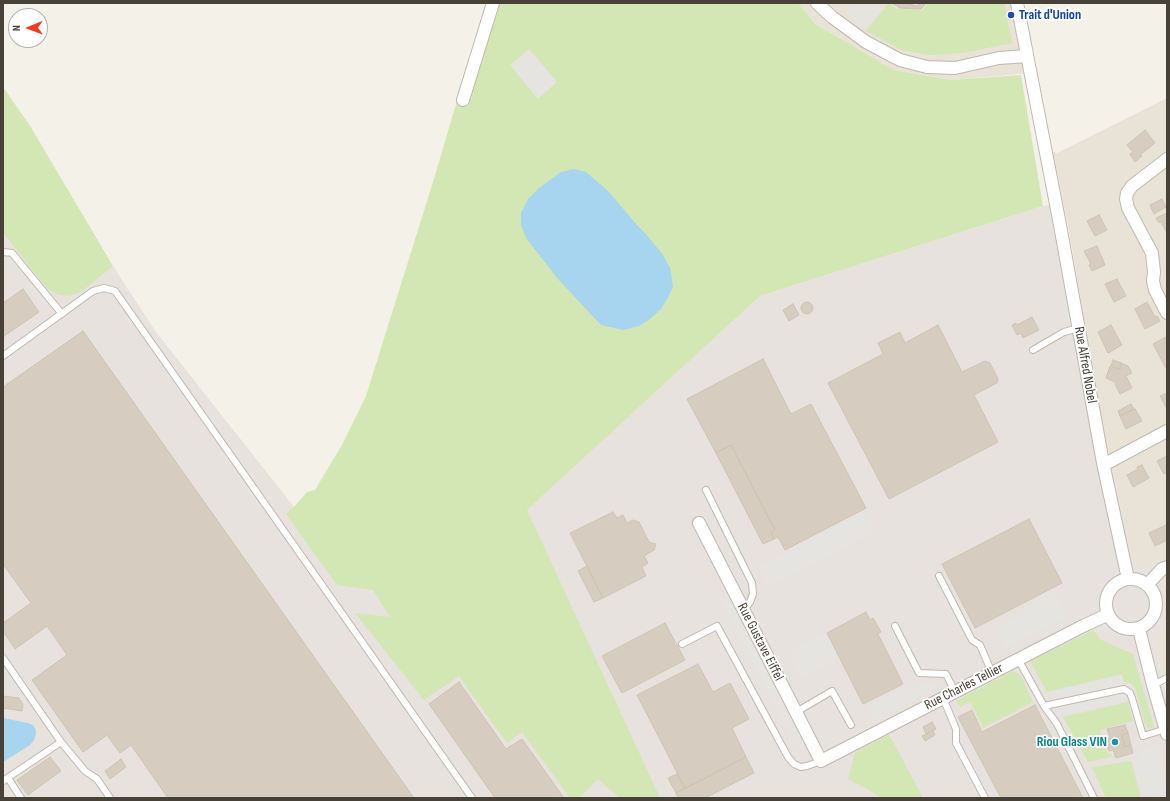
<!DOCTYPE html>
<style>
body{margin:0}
#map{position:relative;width:1170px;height:801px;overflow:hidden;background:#f4f1e9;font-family:"Sofia Sans Condensed",sans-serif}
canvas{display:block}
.frame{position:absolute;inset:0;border:4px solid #484138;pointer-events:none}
.north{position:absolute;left:8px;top:8px;width:40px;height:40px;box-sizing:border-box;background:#fff;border:1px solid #b6b3af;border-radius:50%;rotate:269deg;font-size:11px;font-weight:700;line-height:16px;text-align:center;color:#484138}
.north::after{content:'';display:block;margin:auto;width:14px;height:18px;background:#f5381f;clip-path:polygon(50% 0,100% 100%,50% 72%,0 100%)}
</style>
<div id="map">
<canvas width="1170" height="801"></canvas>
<div class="frame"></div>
<div class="north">N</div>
</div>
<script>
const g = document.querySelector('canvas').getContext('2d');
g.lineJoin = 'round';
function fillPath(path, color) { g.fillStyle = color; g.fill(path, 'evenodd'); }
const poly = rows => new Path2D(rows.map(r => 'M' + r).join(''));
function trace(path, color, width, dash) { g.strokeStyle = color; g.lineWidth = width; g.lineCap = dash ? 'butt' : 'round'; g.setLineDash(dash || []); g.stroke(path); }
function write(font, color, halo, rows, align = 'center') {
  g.font = font + ' "Sofia Sans Condensed",sans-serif'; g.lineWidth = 3.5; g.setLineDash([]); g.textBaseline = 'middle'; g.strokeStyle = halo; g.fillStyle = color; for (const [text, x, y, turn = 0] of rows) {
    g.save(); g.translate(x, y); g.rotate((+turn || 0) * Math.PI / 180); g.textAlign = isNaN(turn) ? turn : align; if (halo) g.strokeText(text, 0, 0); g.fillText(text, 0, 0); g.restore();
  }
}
fillPath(poly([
 [798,3,1017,3,1031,73,951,80,894,70,815,24],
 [1167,98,1167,588,1157,564,1135,569,1099,410,1070,236,1053,152,1057,153],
 [1167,632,1167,673,1162,676,1153,639]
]), '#e8e2d7');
fillPath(poly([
 [3,87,30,126,107,257,156,332,294,507,415,612,760,296,1043,206,1063,203,1099,410,1135,568,1157,564,1167,588,1167,632,1153,639,1167,697,1167,798,3,798]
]), '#e7e2de');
fillPath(poly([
 [486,3,798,3,815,24,894,70,951,80,1021,75,1043,206,760,296,527,510,660,798,620,798,598,779,579,798,570,798,522,732,507,743,459,676,424,700,355,613,390,617,373,590,337,585,286,514,294,507,307,492,315,490,342,445,366,396,433,182],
 [889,3,897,9,922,10,929,3,1004,3,1012,43,963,53,930,55,902,50,866,31],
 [3,87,30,126,113,266,81,292,68,296,56,294,49,290,3,233],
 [1094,630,1099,639,1133,654,1154,727,1149,729,1145,724,1135,687,1130,683,1124,682,1122,674,1047,692,1030,661],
 [1013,671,1021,676,1033,702,983,728,970,702,960,707,956,701],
 [1128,702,1133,721,1100,730,1108,754,1111,754,1112,757,1088,762,1063,717],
 [889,734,923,798,881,798,869,790,848,779,855,753],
 [1131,761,1141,798,1106,798,1092,767]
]), '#d2e7b3');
fillPath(poly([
 [854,3,876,3,882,9,865,29,846,12],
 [529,49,557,82,538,99,510,65],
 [864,512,874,531,769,587,759,568],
 [1054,592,1067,617,1007,648,997,627,1029,611,1027,606],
 [728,595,807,744,798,748,720,599],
 [825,633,838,658,802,677,789,652],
 [1120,677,1126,701,1063,715,1061,708,1057,708,1054,692],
 [932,681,936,688,875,720,868,707,908,685,912,692],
 [1156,746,1167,791,1142,797,1133,761,1141,759,1139,750]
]), '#e6e4e1');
fillPath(poly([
 [574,169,586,172,608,191,636,224,645,233,663,255,670,268,673,286,669,296,661,309,650,319,639,326,623,330,601,325,558,279,526,238,521,225,521,213,528,199,538,189,561,172],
 [3,718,28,723,33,725,36,730,36,734,34,740,30,745,3,762]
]), '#a7d4ef');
const building = poly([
 [892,3,903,3,917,6,920,3,926,3,921,9,900,8,892,3],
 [1145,130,1155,143,1140,155,1142,156,1135,162,1130,154,1133,152,1127,145,1145,130],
 [1162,199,1166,207,1154,214,1150,205,1162,199],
 [1167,213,1167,233,1161,222,1159,223,1156,218,1167,213],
 [1099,215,1107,230,1095,236,1087,221,1099,215],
 [1097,246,1105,265,1092,271,1089,265,1091,264,1084,251,1097,246],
 [1117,279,1126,296,1114,302,1105,284,1117,279],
 [23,289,39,312,3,337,3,303,23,289],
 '801 308a6 6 0 1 1 12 0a6 6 0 1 1-12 0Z',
 [1147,302,1155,317,1157,316,1160,321,1145,329,1135,309,1147,302],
 [793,304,799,315,789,321,783,310,793,304],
 [1032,317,1039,330,1023,338,1021,333,1017,335,1012,325,1016,323,1017,325,1032,317],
 [938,325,962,372,985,361,990,363,998,379,997,383,974,395,998,442,889,499,828,383,883,354,878,343,900,332,905,343,938,325],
 [1111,325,1122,345,1108,353,1098,332,1111,325],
 [83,331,414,798,168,798,131,745,120,753,107,735,83,752,32,680,67,655,47,626,15,649,3,631,3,623,31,603,3,564,3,387,83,331],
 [1166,337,1167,367,1166,368,1153,344,1166,337],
 [763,359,791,414,811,404,866,508,785,550,778,537,774,539,771,532,775,530,731,445,716,453,687,399,763,359],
 [1113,360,1121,363,1120,369,1111,366,1113,360],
 [1121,363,1128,366,1132,373,1126,376,1132,388,1120,394,1115,384,1116,384,1115,382,1106,378,1110,366,1120,369,1121,363],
 [1167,393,1167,409,1160,396,1167,393],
 [1131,404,1134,409,1120,416,1118,411,1131,404],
 [1135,409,1142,421,1126,429,1120,416,1135,409],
 [731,445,775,530,771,532,774,539,763,544,716,453,731,445],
 [1167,456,1167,473,1164,474,1157,461,1167,456],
 [1142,465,1149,478,1133,487,1127,475,1138,469,1137,467,1142,465],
 [613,512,617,518,623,515,627,523,633,520,639,522,649,542,656,544,654,550,644,556,648,563,642,567,646,576,603,598,570,533,613,512],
 [1029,519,1062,583,975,628,942,564,1029,519],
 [1166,525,1167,540,1155,546,1149,533,1166,525],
 [587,566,603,598,594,602,578,571,587,566],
 [866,612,870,620,873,618,881,632,878,634,903,684,863,704,827,633,866,612],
 [665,623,685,660,622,693,602,656,665,623],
 [698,664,713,692,730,683,749,719,732,728,746,757,685,788,637,695,698,664],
 [459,682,506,749,522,739,564,798,495,798,429,704,459,682],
 [3,696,19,698,23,705,22,711,3,708,3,696],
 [1035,705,1083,798,1001,798,958,717,972,710,982,732,1035,705],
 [932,722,936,729,926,734,923,727,932,722],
 [1125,725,1128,733,1122,735,1125,747,1131,745,1133,753,1116,758,1113,750,1109,751,1105,740,1110,738,1107,729,1125,725],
 [933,731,935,735,925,741,922,736,933,731],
 [1128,733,1131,745,1125,747,1122,735,1128,733],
 [50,757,61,771,28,795,17,780,50,757],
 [746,757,754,773,705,798,678,798,676,793,746,757],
 [121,759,126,767,110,779,105,771,121,759],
 [677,774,685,788,676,793,668,778,677,774]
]);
fillPath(building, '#d6ccbf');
trace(building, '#d0c4b2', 1);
const lane = poly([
 [3,252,12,253,62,314],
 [1033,350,1064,332,1079,328],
 [3,356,93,291,104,288,115,291,472,798],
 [706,490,752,583,753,594,750,602,744,610],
 [939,576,972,640,980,645,992,673],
 [895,626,919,673,946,674,955,692],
 [682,644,717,626,788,757,794,764,801,767,807,766,821,761],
 [3,658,61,742,85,771,97,779,110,798],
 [1018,659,1044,706,1124,689,1130,693,1132,698,1143,736,1166,729],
 [1153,685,1167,678],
 [943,698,956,729,956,743,985,798],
 [1044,706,1057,724,1094,798],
 [796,712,832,691,851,725],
 [8,778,21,798],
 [3,781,61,742]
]);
const street = poly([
 [817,3,832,17,866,42,900,60,927,67,955,68,999,58,1027,56],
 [1017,3,1060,225,1103,463,1128,579],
 [463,100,493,3],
 [1167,159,1132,186,1127,193,1126,199,1128,208,1152,253,1154,272,1153,281,1155,290,1167,313],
 [1103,463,1109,462,1167,431],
 [699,523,821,761,1083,626,1107,615],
 '1106 604a25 25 0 1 1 50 0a25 25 0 1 1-50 0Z',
 [1147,585,1162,569,1167,567],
 [1139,629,1153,685,1167,734]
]);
trace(lane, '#c0b8ac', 8);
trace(street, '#c0b8ac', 14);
trace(lane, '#fff', 6);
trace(street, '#fff', 12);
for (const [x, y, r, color] of [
 [1011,15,4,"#1a4fb4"],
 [1115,742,4,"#0f9aa8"]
]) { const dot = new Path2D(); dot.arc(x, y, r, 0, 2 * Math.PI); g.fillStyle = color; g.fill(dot); trace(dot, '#fff', 1.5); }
write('bold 14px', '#164399', '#fff', [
 ["Trait d'Union",1019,15]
], 'left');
write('14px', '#484138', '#fff', [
 ["Rue Alfred Nobel",1085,365,80],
 ["Rue Gustave Eiffel",760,642,63],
 ["Rue Charles Tellier",964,687,-27]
]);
write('bold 14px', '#0d838f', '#fff', [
 ["Riou Glass VIN",1107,742]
], 'right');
</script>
